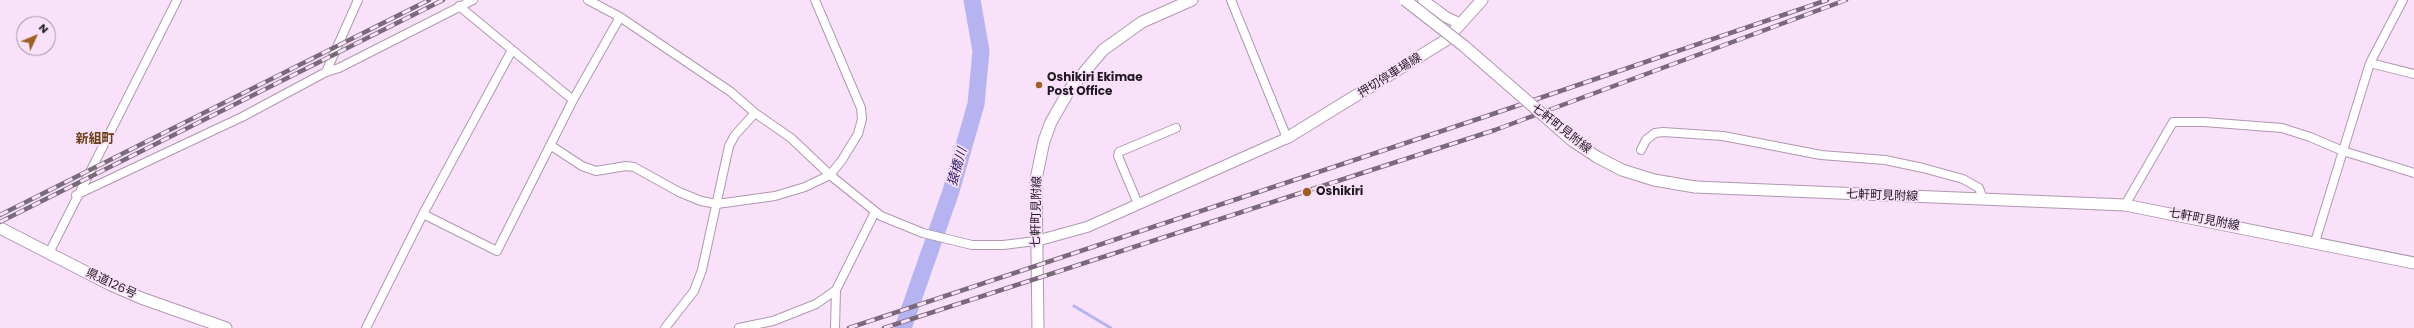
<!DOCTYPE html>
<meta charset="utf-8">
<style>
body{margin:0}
#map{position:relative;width:2414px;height:328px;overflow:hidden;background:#f9e1f9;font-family:Poppins,sans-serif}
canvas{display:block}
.north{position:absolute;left:16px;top:16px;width:40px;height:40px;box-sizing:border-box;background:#f9e1f9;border:1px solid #a391a3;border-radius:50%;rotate:46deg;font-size:11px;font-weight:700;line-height:16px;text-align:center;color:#221a23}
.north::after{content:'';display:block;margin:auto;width:14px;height:18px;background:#9e6124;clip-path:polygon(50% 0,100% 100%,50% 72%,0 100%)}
</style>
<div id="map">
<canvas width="2414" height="328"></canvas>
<div class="north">N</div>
</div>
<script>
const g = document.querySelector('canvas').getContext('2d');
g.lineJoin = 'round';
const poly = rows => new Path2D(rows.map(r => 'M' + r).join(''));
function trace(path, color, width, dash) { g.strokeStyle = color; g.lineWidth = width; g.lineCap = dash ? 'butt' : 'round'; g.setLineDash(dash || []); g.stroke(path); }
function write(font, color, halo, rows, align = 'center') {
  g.font = font + ' Poppins,"Noto Sans JP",sans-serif'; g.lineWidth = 3.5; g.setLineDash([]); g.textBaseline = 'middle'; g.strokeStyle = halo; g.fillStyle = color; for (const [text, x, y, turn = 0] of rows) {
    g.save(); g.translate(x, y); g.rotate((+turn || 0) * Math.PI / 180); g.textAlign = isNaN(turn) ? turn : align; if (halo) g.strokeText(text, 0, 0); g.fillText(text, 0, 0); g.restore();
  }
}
trace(poly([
 [1074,306,1111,328]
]), '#b6b3f1', 3);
trace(poly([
 [903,328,951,191,976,104,981,51,972,0]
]), '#b6b3f1', 17);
const minor = poly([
 [588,0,620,17,731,92,755,113,791,138,830,175,881,216,923,233,972,245,1003,245,1036,241],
 [1231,0,1287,138],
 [459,6,573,100],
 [2370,63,2414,74],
 [326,72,358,0],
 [550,145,582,166,596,171,626,166,634,167,679,192,701,201,717,204,775,196,805,187,830,175,842,160,858,134,862,119,861,108,815,0],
 [1641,150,1646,140,1655,133,1663,132,1723,136,1821,155,1885,160,1923,168,1963,179,1979,188,1983,199],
 [76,195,242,117,326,72,339,68,473,0],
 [1138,204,1118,156,1119,152,1176,128],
 [2125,205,2173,122,2204,122,2282,128,2310,137,2343,151,2414,173],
 [423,214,497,251,573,100,620,17],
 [2315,242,2370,63,2403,0],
 [49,253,177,0],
 [366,328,423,214,512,50],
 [665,328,694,291,702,270,729,146,735,135,755,113],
 [739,328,773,321,816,304,836,290,875,212],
 [835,328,836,290]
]);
const tertiary = poly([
 [1423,0,1446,17,1461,24],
 [1036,241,1087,227,1287,138]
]);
const secondary = poly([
 [1287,138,1446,40,1482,0],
 [1695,187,2125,205,2414,263],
 [0,228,111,285,141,298,226,328],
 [1038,328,1036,179,1044,141,1051,122,1070,89,1103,50,1142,22,1192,0]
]);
trace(minor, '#af98b0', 10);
trace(tertiary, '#af98b0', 12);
trace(secondary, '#af98b0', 13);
trace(minor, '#fff', 8);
trace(tertiary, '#fff', 10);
trace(secondary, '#fff', 11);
const rail = poly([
 [0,215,429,0],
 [0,222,443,0],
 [849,328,1487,116,1827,0],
 [884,328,1495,130,1846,0]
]);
trace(rail, '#796a79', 4.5);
trace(rail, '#f9e1f9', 3, [9]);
const secondaryBridge = poly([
 [1405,0,1464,46,1573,141,1597,157,1622,170,1654,180,1695,187]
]);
trace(secondaryBridge, '#af98b0', 13, []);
trace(secondaryBridge, '#fff', 11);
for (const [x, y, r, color] of [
 [1039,85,4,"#9e6124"],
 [1307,192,5,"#9e6124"]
]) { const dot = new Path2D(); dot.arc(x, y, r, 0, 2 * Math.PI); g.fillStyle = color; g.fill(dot); trace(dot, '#f9e1f9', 1.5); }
write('12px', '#221a23', '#f9e1f9', [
 ["押切停車場線",1390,76,-32],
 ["七軒町見附線",1561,129,38],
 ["七軒町見附線",1882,196,2],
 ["七軒町見附線",1037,212,-89],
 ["七軒町見附線",2204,220,11],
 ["県道126号",111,284,25]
]);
write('bold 12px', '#221a23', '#f9e1f9', [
 ["Oshikiri Ekimae",1047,78],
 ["Post Office",1047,92],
 ["Oshikiri",1316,192]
], 'left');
write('bold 13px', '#6a4117', '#f9e1f9', [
 ["新組町",95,140]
]);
write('italic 13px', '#2a1c61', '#f9e1f9', [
 ["猿橋川",958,167,-74]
]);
</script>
